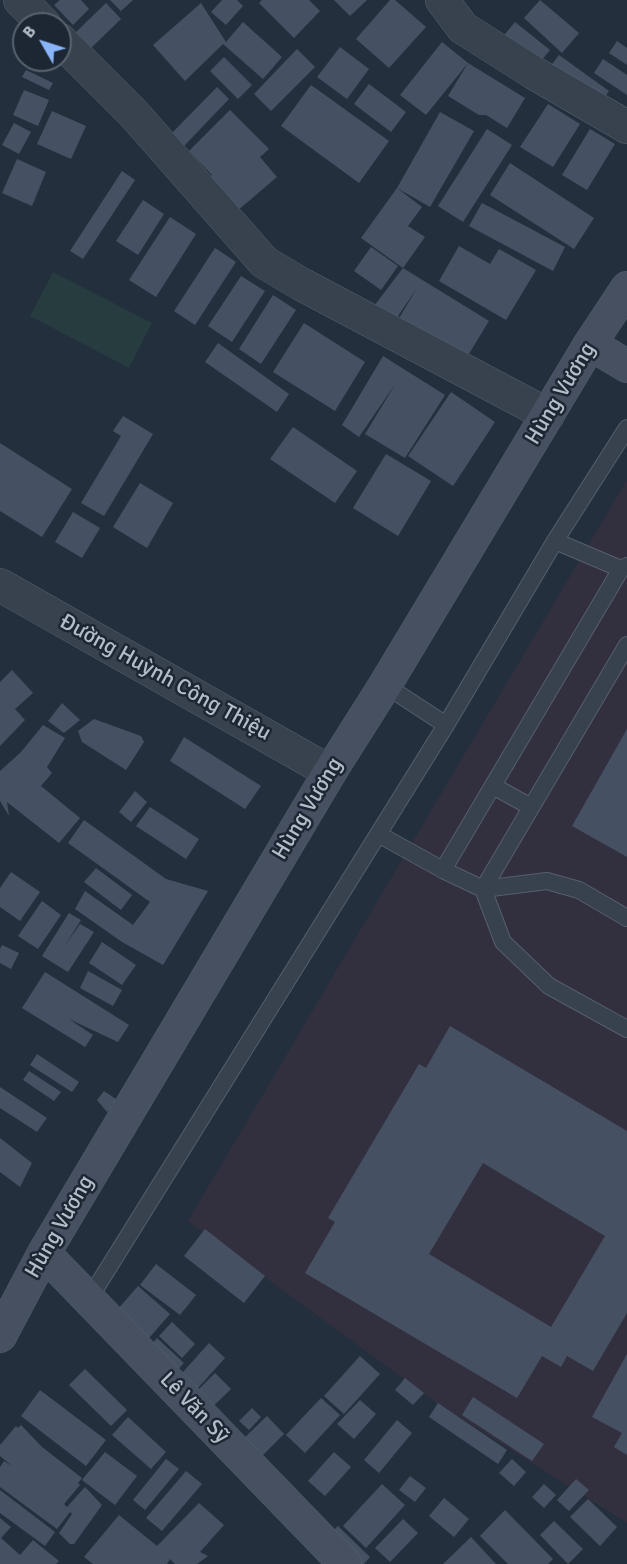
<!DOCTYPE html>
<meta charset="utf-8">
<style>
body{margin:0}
#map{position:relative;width:627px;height:1564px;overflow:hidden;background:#242f3e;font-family:Signika,sans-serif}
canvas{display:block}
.north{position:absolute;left:12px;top:12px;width:60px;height:60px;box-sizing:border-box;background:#1d2633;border:2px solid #59626f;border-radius:50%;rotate:309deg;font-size:16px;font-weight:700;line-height:24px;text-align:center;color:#b4bcc9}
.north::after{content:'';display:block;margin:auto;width:21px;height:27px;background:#8ab4f8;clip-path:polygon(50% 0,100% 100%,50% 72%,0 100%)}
</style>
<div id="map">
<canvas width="627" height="1564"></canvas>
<div class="north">B</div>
</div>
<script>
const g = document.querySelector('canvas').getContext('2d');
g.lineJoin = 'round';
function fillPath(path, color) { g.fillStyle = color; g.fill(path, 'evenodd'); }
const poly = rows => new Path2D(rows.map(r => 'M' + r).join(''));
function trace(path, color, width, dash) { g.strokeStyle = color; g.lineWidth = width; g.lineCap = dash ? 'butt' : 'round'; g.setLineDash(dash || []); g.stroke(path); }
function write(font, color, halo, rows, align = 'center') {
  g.font = font + ' Signika,sans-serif'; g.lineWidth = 5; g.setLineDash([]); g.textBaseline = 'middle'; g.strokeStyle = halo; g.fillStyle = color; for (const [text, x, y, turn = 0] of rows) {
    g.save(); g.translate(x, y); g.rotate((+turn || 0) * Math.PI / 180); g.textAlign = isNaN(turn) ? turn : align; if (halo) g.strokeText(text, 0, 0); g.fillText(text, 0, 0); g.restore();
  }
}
fillPath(poly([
 [627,480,627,1523,437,1403,188,1221]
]), '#32303f');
fillPath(poly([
 [53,272,152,323,129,368,30,316]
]), '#263c3f');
fillPath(poly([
 [60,0,81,0,89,9,73,25,54,5],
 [110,0,133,0,121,11],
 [222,0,237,0,243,6,226,25,211,12],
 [262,0,309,0,320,11,294,38,259,3],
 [334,0,367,0,350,16],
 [390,0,395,0,426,27,389,68,356,39],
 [540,0,579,33,562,53,524,18],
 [106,3,121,19,90,49,75,33],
 [201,3,226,42,243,22,282,57,263,79,223,44,185,81,153,45],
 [515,22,550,50,536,67,501,39],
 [617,41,627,48,627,65,609,53],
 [442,42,468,63,525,98,507,128,486,115,479,115,448,96,468,63,426,115,400,95],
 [340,47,369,69,347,99,317,77],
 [297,49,315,67,271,111,254,94],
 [559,55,609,91,597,109,546,72],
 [224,57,252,85,238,99,210,71],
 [603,59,627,75,627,95,594,73],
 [26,70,53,83,49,90,22,77],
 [369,84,406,112,391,132,354,104],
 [311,85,389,141,359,183,281,126],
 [217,87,229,99,184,146,172,133],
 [24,90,49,100,38,126,13,115],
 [548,104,580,124,553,167,520,147],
 [230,110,269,149,260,157,277,177,230,217,206,181,212,175,189,151],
 [52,111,86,126,71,159,37,144],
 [440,112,474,131,430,207,397,188,422,207,408,226,425,237,403,268,361,238,397,188],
 [14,123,31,132,19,154,2,145],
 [487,129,512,145,463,222,438,206],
 [590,129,615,144,587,190,562,175],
 [17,159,46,172,32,206,2,193],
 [510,163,594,218,574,249,490,195],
 [122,171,135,180,83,259,70,251],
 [143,200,164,214,138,255,116,241],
 [482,203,565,247,553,271,469,226],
 [170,217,196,234,156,297,129,280],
 [459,246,490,264,499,249,536,270,506,320,439,281],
 [371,247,398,266,381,290,354,271],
 [215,248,236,262,195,325,174,311],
 [403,268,489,321,464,362,398,320,417,288,392,325,371,310],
 [241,276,265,291,232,342,208,326],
 [273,295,296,310,261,364,239,349],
 [304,323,365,362,335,411,273,372],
 [218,343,289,394,277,412,205,362],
 [383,356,445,395,405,458,365,434,396,383,359,437,342,425],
 [451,392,495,422,453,486,408,456],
 [123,416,153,434,104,516,81,503,121,436,113,431],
 [293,427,357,471,335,503,270,459],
 [0,443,72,489,42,537,0,511],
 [386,454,431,481,398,536,353,508],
 [140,483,173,503,147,548,113,527],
 [73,512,100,528,82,558,55,542],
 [12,670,33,693,15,709,25,720,0,746,0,682],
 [62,703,80,720,64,733,48,721],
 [94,719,141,736,144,742,126,770,82,742,78,731],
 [43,725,65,738,47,767,52,773,41,786,80,818,59,843,7,802,9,816,0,801,0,771,21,752],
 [627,729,627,857,572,826],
 [184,737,261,786,245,809,170,761],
 [135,791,147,802,131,822,119,812],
 [150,807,199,839,186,859,136,826],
 [84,820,166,879,208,891,163,965,122,942,75,909,85,891,133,925,150,902,68,843],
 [96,868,132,895,121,910,84,882],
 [11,872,40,892,20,921,0,907,0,888],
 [42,901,61,915,38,949,18,936],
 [69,913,81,920,64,947,80,924,94,932,68,972,42,956],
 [102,942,136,965,122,985,89,963],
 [2,945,19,953,11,969,0,963,0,949],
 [88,971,122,990,113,1006,80,988],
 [45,972,129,1025,118,1042,69,1019,93,1035,85,1047,22,1008],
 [450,1026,627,1131,627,1313,593,1371,567,1356,561,1367,542,1356,517,1398,305,1273,335,1222,328,1218,419,1064,426,1068],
 [483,1163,605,1236,551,1327,429,1254],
 [37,1054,79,1082,72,1092,30,1065],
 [29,1071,61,1092,54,1101,23,1080],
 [0,1087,47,1118,37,1132,0,1108],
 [104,1091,119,1101,107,1112,97,1100],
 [0,1138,32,1163,20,1187,0,1172],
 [205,1229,265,1276,244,1303,184,1256],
 [156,1264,196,1295,180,1315,140,1285],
 [138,1286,170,1314,143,1345,111,1317],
 [172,1322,195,1344,182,1358,159,1336],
 [157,1338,184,1363,171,1377,145,1352],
 [209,1343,225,1358,189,1398,173,1383],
 [627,1354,627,1455,614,1447,622,1433,592,1417],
 [360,1356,380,1374,344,1414,324,1396],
 [85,1369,127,1410,111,1426,69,1385],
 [215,1373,231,1389,205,1414,190,1398],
 [405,1378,424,1393,413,1405,395,1390],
 [40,1390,106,1440,86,1466,21,1416],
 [473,1397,544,1444,532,1461,462,1415],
 [321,1398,340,1415,305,1453,286,1435],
 [360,1400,376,1414,354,1439,337,1424],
 [438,1403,507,1450,498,1464,429,1417],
 [252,1408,261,1417,249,1430,239,1421],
 [267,1416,284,1434,259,1459,241,1441],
 [128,1417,166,1452,151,1469,112,1435],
 [397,1420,412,1433,379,1473,364,1460],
 [21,1425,42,1447,82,1478,78,1483,80,1485,64,1504,67,1507,85,1487,102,1505,74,1544,70,1544,59,1533,72,1514,70,1512,57,1529,0,1487,0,1467,4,1461,12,1466,0,1456,0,1445,16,1426,18,1428],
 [105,1452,137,1476,115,1505,82,1480],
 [334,1452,351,1467,325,1496,308,1481],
 [166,1459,179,1469,145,1510,133,1500],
 [512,1459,526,1472,514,1486,499,1473],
 [186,1471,202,1484,162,1531,146,1518],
 [410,1476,426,1488,415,1502,399,1490],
 [576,1479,589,1490,569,1511,557,1500],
 [382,1484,405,1505,366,1548,343,1526],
 [544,1484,556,1495,544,1508,532,1497],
 [0,1490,55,1532,45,1546,0,1513],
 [444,1498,469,1519,454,1537,429,1516],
 [588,1499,617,1527,600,1546,570,1517],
 [199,1503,224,1525,200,1552,208,1556,197,1564,175,1564,170,1559,167,1564,93,1564,84,1557,119,1515,157,1546],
 [505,1510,553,1559,548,1564,508,1564,480,1536],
 [0,1518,11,1527,1,1538,20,1555,33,1540,59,1561,56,1564,0,1564],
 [403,1519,418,1533,390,1562,375,1548],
 [554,1521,583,1549,568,1564,540,1535],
 [338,1526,370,1557,364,1564,350,1564,324,1540],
 [471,1537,496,1564,443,1564]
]), '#455162');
const lane = poly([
 [555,541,621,569,627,566],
 [385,685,446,725],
 [493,786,531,807],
 [378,834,443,870,483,889,547,881,579,890,627,918],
 [443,870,621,569],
 [483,889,627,645],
 [483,889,503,942,549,986,627,1029],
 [89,1299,446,725,555,541,627,428]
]);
const street = poly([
 [20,0,44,24],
 [442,0,463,28,534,73,627,127],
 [60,40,134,114,264,262,301,284,548,415],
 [0,585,330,772]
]);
const secondary = poly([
 [590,344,627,366],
 [44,1253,345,1564],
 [0,1336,44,1253,330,772,385,685,590,344,627,288]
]);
trace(lane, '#565f6c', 18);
trace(street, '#565f6c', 34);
trace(secondary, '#565f6c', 34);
trace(lane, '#38414e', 16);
trace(street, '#38414e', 33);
trace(secondary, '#465061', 33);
write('22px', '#b4bcc9', '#1d2633', [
 ["Hùng Vương",561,394,-59],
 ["Đường Huỳnh Công Thiệu",165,678,29],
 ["Hùng Vương",308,809,-59],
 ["Hùng Vương",60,1227,-60],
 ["Lê Văn Sỹ",194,1408,46]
]);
</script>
